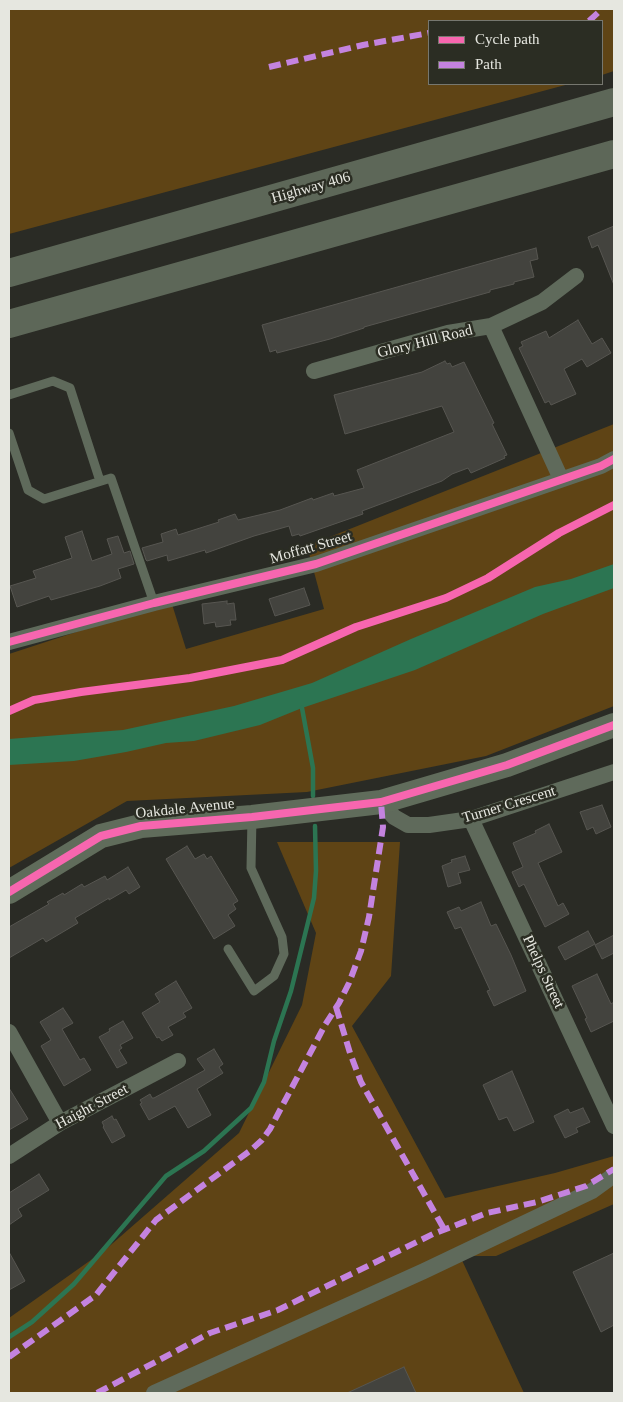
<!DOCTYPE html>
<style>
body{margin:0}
#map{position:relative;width:623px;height:1402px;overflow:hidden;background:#2a2b25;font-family:Georgia,serif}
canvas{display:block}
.frame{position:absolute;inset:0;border:10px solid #e6e7e0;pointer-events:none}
.legend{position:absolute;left:428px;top:20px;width:175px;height:65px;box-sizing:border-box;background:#2b2d23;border:1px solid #76776f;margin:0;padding:6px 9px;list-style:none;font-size:15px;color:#e6e7e0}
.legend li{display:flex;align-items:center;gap:10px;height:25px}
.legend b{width:25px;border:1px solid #76776f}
</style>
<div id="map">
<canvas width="623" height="1402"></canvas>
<div class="frame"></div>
<ul class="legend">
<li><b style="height:6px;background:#f766af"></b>Cycle path</li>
<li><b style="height:6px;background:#c483df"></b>Path</li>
</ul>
</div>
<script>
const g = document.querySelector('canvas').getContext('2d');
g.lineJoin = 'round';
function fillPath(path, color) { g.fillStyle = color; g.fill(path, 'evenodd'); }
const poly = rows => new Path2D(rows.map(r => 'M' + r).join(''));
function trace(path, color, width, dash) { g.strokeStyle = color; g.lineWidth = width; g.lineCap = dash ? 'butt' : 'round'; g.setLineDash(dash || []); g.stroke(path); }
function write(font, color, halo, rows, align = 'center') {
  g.font = font + ' Georgia,serif'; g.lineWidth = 5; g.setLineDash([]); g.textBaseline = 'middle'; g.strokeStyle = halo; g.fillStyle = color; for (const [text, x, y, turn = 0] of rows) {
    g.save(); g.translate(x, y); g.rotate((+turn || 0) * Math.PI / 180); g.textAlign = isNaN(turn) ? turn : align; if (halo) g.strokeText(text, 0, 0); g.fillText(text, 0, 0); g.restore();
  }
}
fillPath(poly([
 [9,9,614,9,614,71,602,75,602,21,429,21,429,84,569,84,9,234],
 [614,424,614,706,486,756,307,792,127,801,9,868,9,654,171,601,186,649,324,609,307,546],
 [277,842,400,842,391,976,352,1026,445,1198,555,1173,614,1156,614,1204,496,1256,460,1256,524,1393,9,1393,9,1318,105,1250,239,1133,302,1005,316,933]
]), '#5f4415');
fillPath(poly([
 [614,564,614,588,543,614,415,670,302,708,260,725,194,741,166,743,126,752,74,761,9,765,9,739,123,730,234,706,312,683,411,639,535,587,571,579]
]), '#2c7552');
trace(poly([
 [302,708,313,768,313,796],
 [9,1337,32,1322,74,1284,166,1176,204,1151,251,1108,264,1082,274,1041,291,991,314,898,316,871,315,826]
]), '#2c7552', 4.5);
const building = poly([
 [614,226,614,285,598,245,592,248,588,237,614,226],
 [536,248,538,259,530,261,534,277,514,282,514,284,490,290,490,292,364,327,364,328,330,339,277,353,276,350,270,352,262,325,536,248],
 [578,320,592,344,602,338,611,353,587,367,582,359,564,369,576,394,551,405,549,401,545,403,519,348,523,346,521,342,546,331,549,338,578,320],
 [445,361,447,364,450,363,452,367,464,362,494,423,492,424,507,455,504,456,505,458,471,473,468,468,452,474,442,481,362,511,363,514,300,536,299,534,292,536,289,526,254,536,206,553,205,550,168,561,167,555,147,561,146,560,142,548,163,542,161,534,176,529,178,535,219,522,218,520,235,514,238,520,280,510,312,498,313,500,333,493,334,496,364,488,357,470,454,432,442,406,345,434,334,395,422,372,445,361],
 [82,531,92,561,112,554,107,539,118,536,124,553,130,551,134,564,118,569,121,578,100,586,51,600,49,596,17,607,10,586,36,578,33,571,72,558,65,537,82,531],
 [304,588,310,605,275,616,269,599,304,588],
 [227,601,227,604,234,603,236,620,230,620,231,625,216,627,215,622,204,624,202,604,227,601],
 [602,805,611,827,596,834,593,827,587,830,580,812,602,805],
 [549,824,562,852,538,863,558,906,563,903,569,914,545,927,524,884,519,887,512,872,523,867,513,843,536,833,535,831,549,824],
 [187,846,195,859,204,854,207,859,211,856,238,901,233,904,236,909,228,915,235,926,214,939,166,859,187,846],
 [465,856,470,870,458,873,461,883,448,887,442,866,452,862,451,860,465,856],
 [128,867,140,887,129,894,126,890,109,900,109,898,75,918,78,923,46,942,43,938,9,958,9,927,49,904,47,902,63,893,64,895,82,884,84,887,105,876,107,880,128,867],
 [481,902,491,926,496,924,511,955,526,991,494,1006,487,991,490,990,461,927,455,929,447,912,459,907,461,911,481,902],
 [588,931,595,944,565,960,558,947,588,931],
 [614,935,614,953,602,959,595,945,614,935],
 [597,974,611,1004,614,1002,614,1021,591,1032,585,1019,587,1018,572,986,597,974],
 [176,981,192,1008,183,1013,186,1017,168,1027,173,1035,162,1041,159,1037,157,1038,142,1013,160,1002,155,994,176,981],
 [63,1008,73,1023,62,1029,80,1060,84,1058,91,1070,64,1086,41,1046,51,1040,40,1022,63,1008],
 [123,1021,133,1038,120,1045,122,1048,119,1050,127,1063,117,1068,99,1037,110,1031,109,1029,123,1021],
 [214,1049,223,1064,219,1067,223,1073,197,1089,211,1115,188,1128,175,1106,149,1120,140,1104,142,1103,140,1100,150,1094,152,1098,154,1098,205,1070,197,1059,214,1049],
 [512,1071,534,1122,514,1131,507,1117,499,1120,483,1085,512,1071],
 [9,1088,28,1119,9,1130,9,1088],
 [583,1108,590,1122,576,1128,578,1132,565,1138,554,1116,568,1109,570,1113,583,1108],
 [112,1116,114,1120,116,1119,125,1136,112,1143,103,1127,104,1126,102,1122,112,1116],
 [39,1174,49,1190,18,1209,22,1216,9,1225,9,1193,39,1174],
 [9,1252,25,1281,9,1290,9,1252],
 [614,1253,614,1325,601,1332,573,1272,614,1253],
 [404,1367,416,1393,347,1393,404,1367]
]);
fillPath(building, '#43433e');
trace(building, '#575651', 1);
trace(poly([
 [9,395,53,381,70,388,100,481],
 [9,433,28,490,44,499,111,478,154,603],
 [228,949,254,991,274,976,284,954,282,937,251,868,252,817]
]), '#5f6a5b', 9);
trace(poly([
 [491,326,561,479],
 [314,371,448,333,491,326,542,302,576,276],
 [9,642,154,603,316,564,601,466,614,459],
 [381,802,394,817,408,825,429,825,471,819,614,772],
 [471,819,614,1126],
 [9,1032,60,1123],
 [9,1156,60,1123,178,1061],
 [154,1393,424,1271,592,1191,614,1175]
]), '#5f6a5b', 16);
trace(poly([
 [9,892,101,836,141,826,252,817,381,802,507,765,614,725]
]), '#606c5b', 24);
trace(poly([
 [9,273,614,102],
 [9,324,614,154]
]), '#5d6758', 28);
trace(poly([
 [589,21,602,9],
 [269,67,363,45,429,33],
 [336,1007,350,1053,361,1082,444,1229],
 [9,1357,96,1295,156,1220,251,1150,262,1140,270,1129,325,1025,339,1003,349,983,361,951,369,917,383,827,381,802],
 [97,1393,210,1333,278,1310,433,1234,487,1213,537,1202,586,1186,614,1169]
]), '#c483df', 6, [12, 6]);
trace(poly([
 [9,642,154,603,316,564,601,466,614,459],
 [9,711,34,700,81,692,190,678,282,660,356,627,446,598,488,578,559,533,614,505],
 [9,892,101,836,141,826,252,817,381,802,507,765,614,725]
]), '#f766af', 8);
write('15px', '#e6e7e0', '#2b2d23', [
 ["Highway 406",311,188,-16],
 ["Glory Hill Road",425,342,-14],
 ["Moffatt Street",311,548,-16],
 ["Turner Crescent",509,805,-17],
 ["Oakdale Avenue",185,809,-6],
 ["Phelps Street",543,972,65],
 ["Haight Street",92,1107,-28]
]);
</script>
